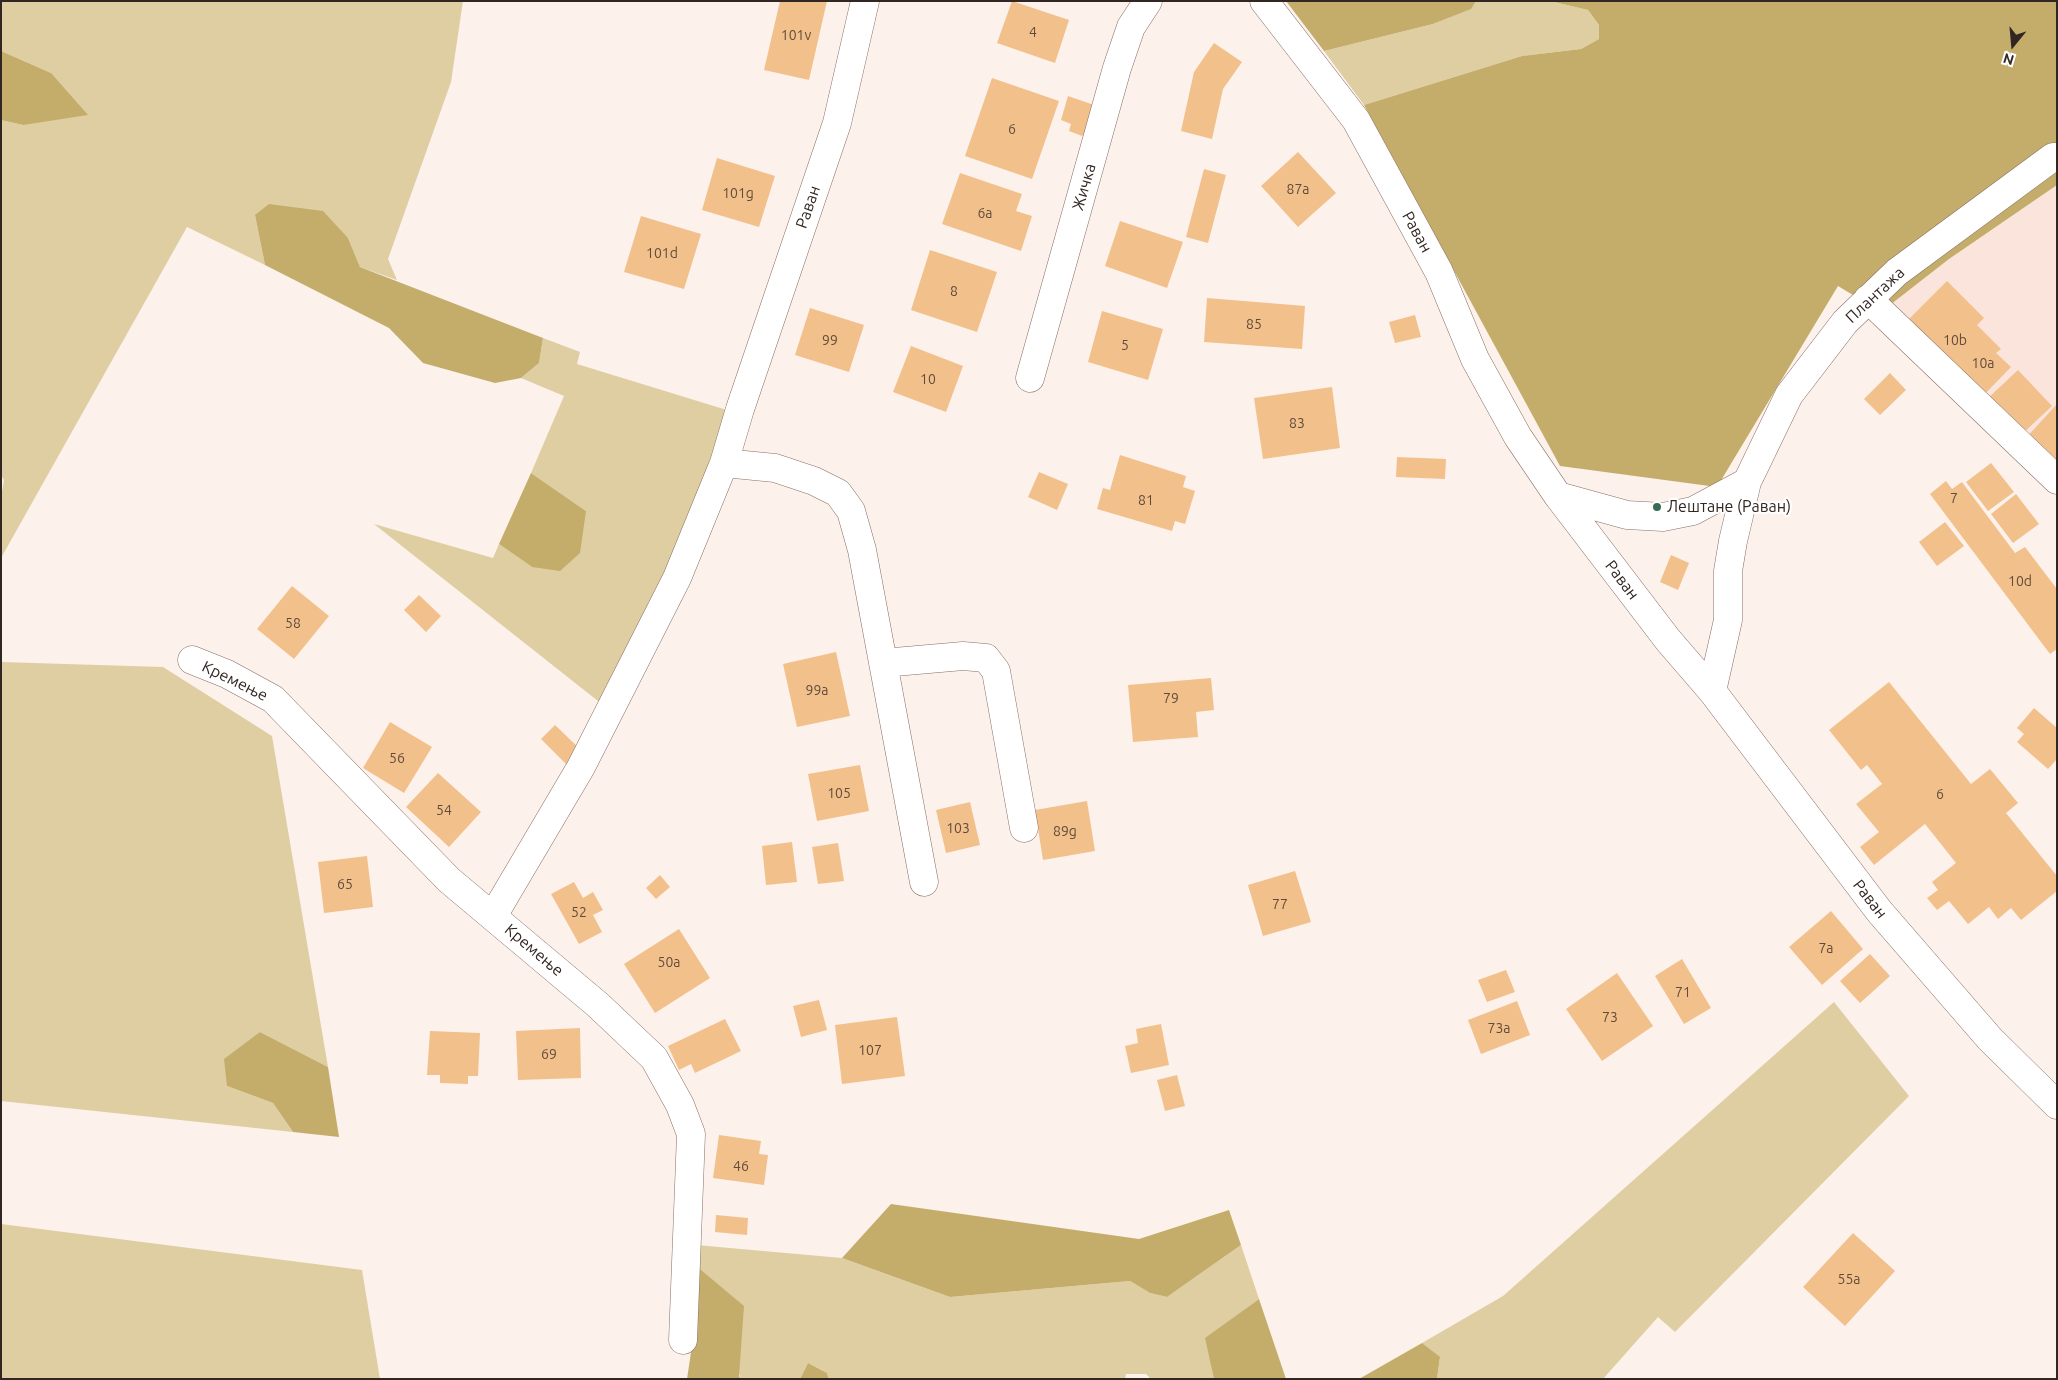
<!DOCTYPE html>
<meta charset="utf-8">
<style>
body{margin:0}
#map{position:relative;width:2058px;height:1380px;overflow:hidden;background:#fdf1ec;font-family:Ubuntu,sans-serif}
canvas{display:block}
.frame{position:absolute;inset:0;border:2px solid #312622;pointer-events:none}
.north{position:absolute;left:1988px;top:20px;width:50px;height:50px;-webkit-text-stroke:4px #fff;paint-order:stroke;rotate:197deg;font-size:14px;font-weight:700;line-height:20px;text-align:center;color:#312622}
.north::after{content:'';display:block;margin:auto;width:18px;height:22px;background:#312622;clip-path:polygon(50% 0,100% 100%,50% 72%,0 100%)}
</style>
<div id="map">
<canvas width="2058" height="1380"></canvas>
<div class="frame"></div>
<div class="north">N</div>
</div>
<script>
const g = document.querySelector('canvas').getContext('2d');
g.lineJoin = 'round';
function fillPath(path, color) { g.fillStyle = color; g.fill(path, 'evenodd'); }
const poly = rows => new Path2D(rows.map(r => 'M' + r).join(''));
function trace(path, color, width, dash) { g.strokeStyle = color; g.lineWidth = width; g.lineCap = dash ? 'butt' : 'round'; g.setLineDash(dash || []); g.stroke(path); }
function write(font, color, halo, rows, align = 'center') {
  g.font = font + ' Ubuntu,sans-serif'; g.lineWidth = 4; g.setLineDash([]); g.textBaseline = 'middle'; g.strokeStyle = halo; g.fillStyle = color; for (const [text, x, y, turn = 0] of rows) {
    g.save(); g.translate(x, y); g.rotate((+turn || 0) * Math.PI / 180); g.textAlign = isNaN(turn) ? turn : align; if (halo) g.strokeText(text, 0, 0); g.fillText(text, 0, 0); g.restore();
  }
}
fillPath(poly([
 [2057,185,2057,481,1881,312,1949,259]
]), '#fbe4db');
fillPath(poly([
 [1,1,463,1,451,82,388,259,397,280,360,267,348,238,255,215,265,265,187,227,1,558,1,498,4,480,1,475,1,120,23,125,51,73,1,51],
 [1476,1,1550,1,1588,10,1599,25,1599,39,1581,49,1522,56,1364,105,1324,51,1433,24,1470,9],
 [543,338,580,352,577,364,730,411,667,575,603,705,374,524,493,558,499,544,532,567,586,511,531,473,564,396,521,378,539,363],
 [1,662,163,667,272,736,328,1067,260,1032,227,1086,273,1103,293,1132,1,1101],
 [1834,1002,1909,1096,1675,1332,1658,1317,1603,1379,1437,1379,1440,1358,1422,1343,1503,1296],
 [1,1224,362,1270,380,1379,1,1379],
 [696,1245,842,1258,950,1297,1130,1281,1150,1293,1167,1297,1241,1245,1259,1299,1206,1338,1214,1379,1151,1379,1146,1374,1126,1374,1125,1379,829,1379,827,1373,808,1363,800,1379,741,1379,695,1265]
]), '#decea2');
fillPath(poly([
 [1286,1,1476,1,1471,9,1433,24,1324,51],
 [1550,1,2057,1,2057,185,1949,259,1881,312,1838,286,1717,487,1560,466,1364,105,1522,56,1581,49,1599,39,1599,25,1588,10],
 [1,51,51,73,88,115,23,125,1,120],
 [269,204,323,211,348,238,360,267,543,338,539,363,521,378,495,383,423,363,389,328,265,265,255,215],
 [531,473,586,511,580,553,560,571,532,567,499,544],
 [260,1032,328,1067,339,1137,293,1132,273,1103,227,1086,224,1059],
 [891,1204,1139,1239,1229,1210,1241,1245,1167,1297,1150,1293,1130,1281,950,1297,842,1258],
 [695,1265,744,1306,739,1376,741,1379,687,1379,693,1339],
 [1259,1299,1286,1379,1214,1379,1205,1338],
 [1422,1343,1440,1357,1437,1379,1359,1379],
 [808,1363,827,1373,829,1379,800,1379]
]), '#c4ad6b');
fillPath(poly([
 [780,1,827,1,809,80,764,70],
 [1012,1,1069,20,1055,63,997,43],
 [1214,43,1242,62,1223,89,1212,139,1181,131,1194,72],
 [992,78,1059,101,1032,179,965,156],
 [1068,96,1100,107,1093,128,1082,136,1069,131,1071,124,1061,120],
 [1298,152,1336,193,1298,227,1261,186],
 [717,158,775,176,759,227,702,210],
 [1204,169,1226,175,1208,243,1186,237],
 [960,173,1022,194,1016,211,1032,216,1021,251,942,224],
 [641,216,701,234,684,289,624,272],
 [1120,221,1183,242,1167,288,1105,266],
 [930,250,997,272,977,332,911,310],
 [1947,281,1984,318,1977,325,2001,349,1996,353,2011,367,1981,398,1905,323],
 [1207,298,1305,306,1302,349,1204,342],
 [810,308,864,325,849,372,795,355],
 [1102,311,1163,329,1148,380,1088,362],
 [1415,315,1421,337,1395,343,1389,322],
 [911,346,963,366,946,412,893,392],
 [2018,370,2052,406,2020,436,1985,401],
 [1890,373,1906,390,1880,415,1864,399],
 [1332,387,1340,448,1263,459,1254,398],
 [2057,404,2057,468,2025,439],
 [1120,455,1186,476,1183,487,1195,491,1185,524,1175,521,1172,531,1097,509,1103,488,1110,490],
 [1397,457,1446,459,1445,479,1396,477],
 [1991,463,2014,492,1988,511,1966,482],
 [1039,472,1068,484,1057,510,1028,497],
 [1946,481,1952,489,1962,482,2015,553,2025,547,2057,589,2057,649,2050,654,1930,494],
 [2016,494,2039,524,2013,543,1991,514],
 [1945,522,1964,546,1937,566,1919,542],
 [1671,555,1689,563,1678,590,1660,582],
 [292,586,329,616,294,659,257,629],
 [419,595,441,616,426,632,404,610],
 [836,652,850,716,797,727,783,664],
 [1211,678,1214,710,1196,712,1198,737,1133,742,1128,685],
 [1889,682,1971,784,1990,769,2018,803,2006,813,2057,876,2057,891,2021,920,2011,908,1998,919,1989,907,1968,924,1949,901,1937,910,1927,898,1938,890,1932,882,1956,863,1925,824,1874,865,1860,847,1879,832,1856,804,1882,784,1867,765,1861,770,1829,730],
 [2034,708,2057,728,2057,759,2048,769,2017,742,2024,734,2017,728],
 [390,722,432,747,404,793,363,768],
 [555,725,583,752,569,767,541,739],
 [860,765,869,811,817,821,808,774],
 [438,773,481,812,449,847,406,807],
 [1087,801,1095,851,1043,860,1035,810],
 [970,802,980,845,946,853,936,810],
 [792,842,797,882,766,885,762,846],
 [838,843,844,881,818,884,812,847],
 [367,856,373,907,324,913,318,862],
 [1295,871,1311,922,1263,936,1248,885],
 [660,875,670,887,656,899,646,888],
 [574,882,583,898,593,892,603,910,593,915,602,932,579,944,551,894],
 [1831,911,1863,949,1822,985,1789,947],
 [679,929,710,978,655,1013,624,964],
 [1870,954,1890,976,1860,1003,1840,981],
 [1682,959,1711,1008,1684,1024,1655,976],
 [1506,970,1515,992,1487,1002,1478,980],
 [1617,973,1653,1026,1602,1061,1566,1009],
 [819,1000,827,1030,801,1037,793,1006],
 [1517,1001,1530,1035,1481,1054,1468,1020],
 [897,1017,905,1076,842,1084,835,1025],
 [725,1019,741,1051,695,1073,691,1064,679,1070,668,1046],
 [1161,1024,1169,1065,1131,1073,1125,1046,1138,1043,1136,1029],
 [580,1028,581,1078,518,1080,516,1031],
 [430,1031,480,1033,478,1076,468,1076,468,1084,440,1083,440,1075,427,1075],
 [1177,1075,1185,1106,1165,1111,1157,1080],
 [719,1135,761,1141,759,1154,768,1155,764,1185,713,1178],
 [716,1215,748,1218,747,1235,715,1232],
 [1853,1233,1895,1271,1845,1326,1803,1287]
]), '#f2c08b');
const minor = poly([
 [1264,1,1356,120,1439,272,1475,359,1518,437,1558,496,1668,640,1712,691,1879,911,1990,1039,2057,1105],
 [1868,299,2057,480],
 [1030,378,1117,68,1131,27,1148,1],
 [724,463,775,468,814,481,838,493,851,511,862,550,924,882],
 [1558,496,1627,515,1663,517,1693,511,1747,482],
 [192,660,227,674,273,699,449,880,598,1005,654,1058,680,1105,691,1134,683,1340],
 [883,663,963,656,986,658,996,671,1024,828],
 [1712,691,1728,620,1728,571,1733,541,1747,482,1789,395,1845,322,1897,272,2053,157,2057,157],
 [493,916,581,767,677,578,724,463,740,409,837,123,865,1]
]);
trace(minor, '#886f64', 29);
trace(minor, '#fff', 28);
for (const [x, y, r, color] of [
 [1657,507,5,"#366d54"]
]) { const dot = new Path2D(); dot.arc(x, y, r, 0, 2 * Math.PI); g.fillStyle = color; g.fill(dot); trace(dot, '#fff', 2); }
write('14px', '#614c3c', null, [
 ["4",1033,32],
 ["101v",796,35],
 ["6",1012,129],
 ["87a",1298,189],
 ["101g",738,193],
 ["6a",985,213],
 ["101d",662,253],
 ["8",954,291],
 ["85",1254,324],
 ["99",830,340],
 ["10b",1955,340],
 ["5",1125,345],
 ["10a",1983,363],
 ["10",928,379],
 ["83",1297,423],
 ["7",1954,498],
 ["81",1146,500],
 ["10d",2020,581],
 ["58",293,623],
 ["99a",817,690],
 ["79",1171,698],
 ["56",397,758],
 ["105",839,793],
 ["6",1940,794],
 ["54",444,810],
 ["103",958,828],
 ["89g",1065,831],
 ["65",345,884],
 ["77",1280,904],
 ["52",579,912],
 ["7a",1826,948],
 ["50a",669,962],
 ["71",1683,992],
 ["73",1610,1017],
 ["73a",1499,1028],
 ["107",870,1050],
 ["69",549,1054],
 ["46",741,1166],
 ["55a",1849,1279]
]);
write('16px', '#312622', '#fff', [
 ["Жичка",1084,187,-74],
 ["Раван",808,207,-71],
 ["Раван",1417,232,61],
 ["Плантажа",1875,295,-43],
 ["Раван",1622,580,53],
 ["Кремење",235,681,26],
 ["Раван",1870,899,52],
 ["Кремење",534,950,40]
]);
write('16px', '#312622', '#fff', [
 ["Лештане (Раван)",1667,507]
], 'left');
</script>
